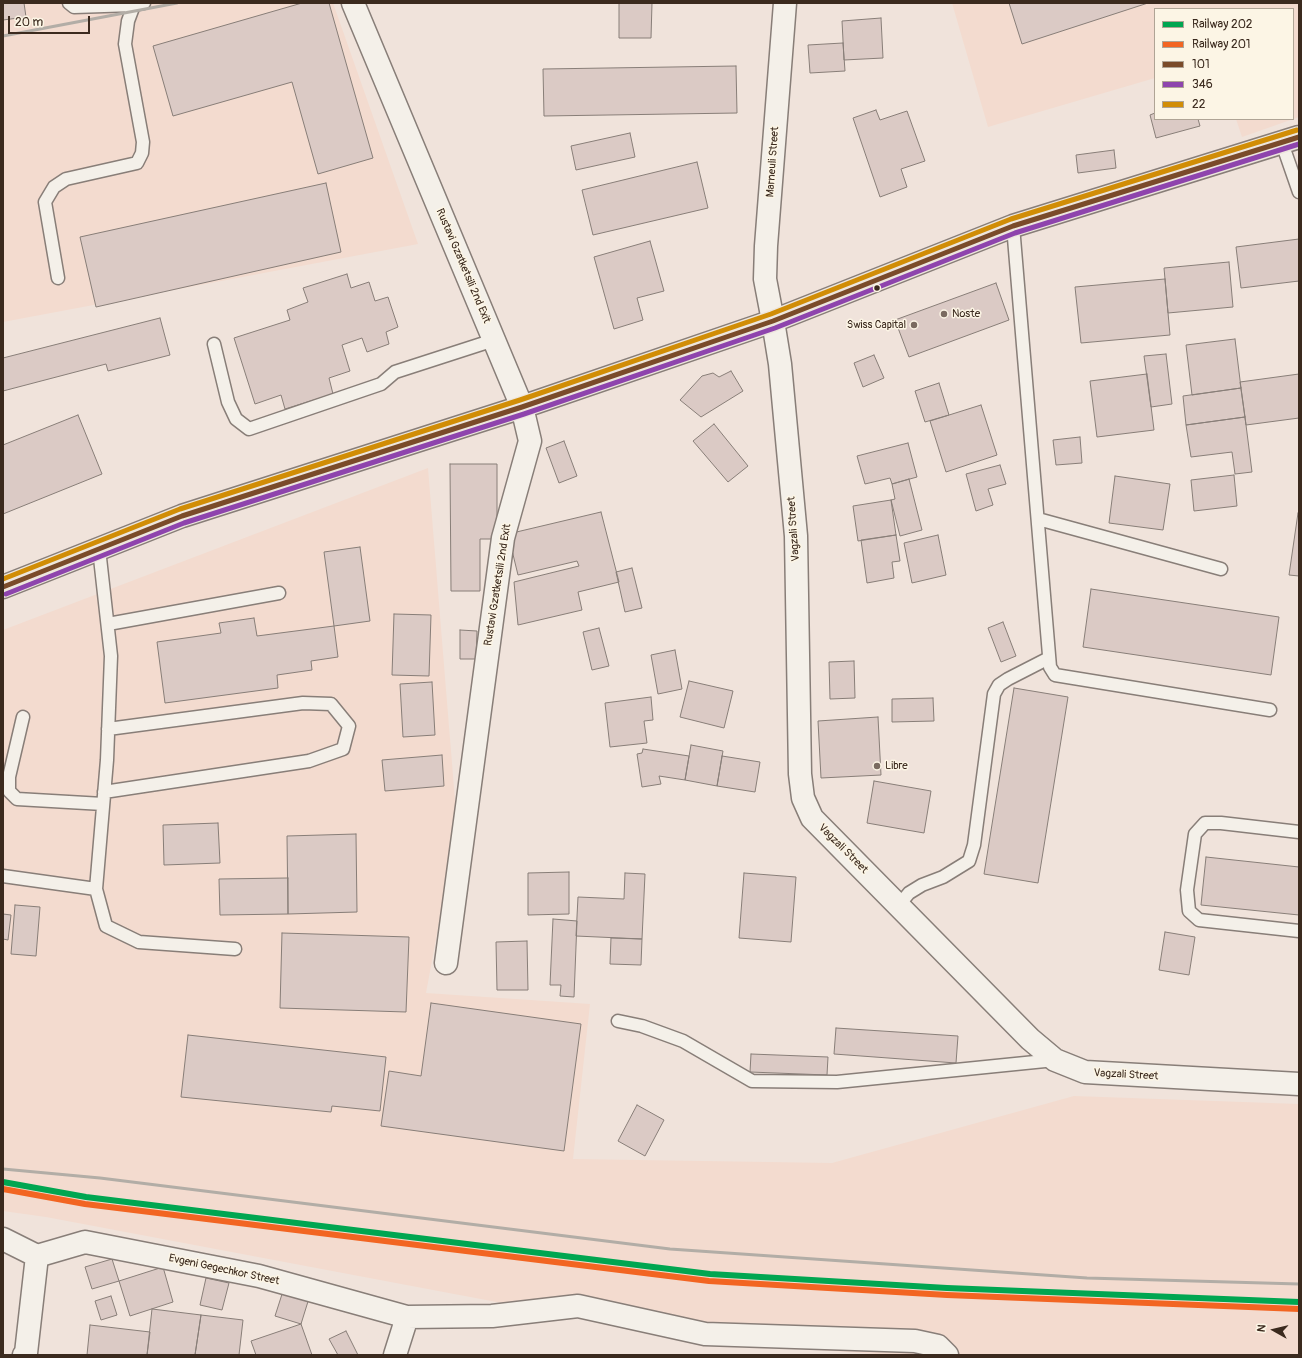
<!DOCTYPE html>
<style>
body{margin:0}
#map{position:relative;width:1302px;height:1358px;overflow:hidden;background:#f0e3db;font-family:Pangolin,sans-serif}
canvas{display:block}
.frame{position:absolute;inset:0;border:4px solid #3b2a1e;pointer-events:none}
.legend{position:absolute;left:1154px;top:8px;width:140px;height:112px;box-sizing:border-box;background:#fcf5e5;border:1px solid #afa495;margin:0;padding:5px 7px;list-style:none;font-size:12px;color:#3b2a1e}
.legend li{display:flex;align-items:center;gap:8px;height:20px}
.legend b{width:20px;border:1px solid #afa495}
.north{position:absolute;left:1254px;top:1310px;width:40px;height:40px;-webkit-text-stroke:3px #fcf5e5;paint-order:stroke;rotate:278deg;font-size:11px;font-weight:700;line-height:16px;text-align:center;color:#3b2a1e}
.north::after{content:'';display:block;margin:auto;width:14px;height:18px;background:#3b2a1e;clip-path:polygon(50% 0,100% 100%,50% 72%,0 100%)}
.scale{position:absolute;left:8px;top:16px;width:82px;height:18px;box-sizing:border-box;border:2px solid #3b2a1e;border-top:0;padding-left:5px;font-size:12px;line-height:14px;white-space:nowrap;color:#3b2a1e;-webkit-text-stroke:3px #fcf5e5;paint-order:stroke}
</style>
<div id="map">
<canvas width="1302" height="1358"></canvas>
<div class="frame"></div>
<ul class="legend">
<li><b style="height:5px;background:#00a651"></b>Railway 202</li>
<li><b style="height:5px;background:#f26522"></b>Railway 201</li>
<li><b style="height:5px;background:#7a4b2a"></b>101</li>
<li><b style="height:5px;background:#8e44ad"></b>346</li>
<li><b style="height:5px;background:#d18d06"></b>22</li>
</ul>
<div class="north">N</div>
<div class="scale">20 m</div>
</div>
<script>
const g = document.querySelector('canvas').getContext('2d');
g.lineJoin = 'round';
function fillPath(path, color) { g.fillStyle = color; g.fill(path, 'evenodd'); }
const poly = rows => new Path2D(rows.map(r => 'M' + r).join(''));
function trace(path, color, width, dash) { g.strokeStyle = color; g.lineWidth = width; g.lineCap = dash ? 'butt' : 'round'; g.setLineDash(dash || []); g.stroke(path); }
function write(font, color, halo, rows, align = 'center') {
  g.font = font + ' Pangolin,sans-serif'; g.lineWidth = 3; g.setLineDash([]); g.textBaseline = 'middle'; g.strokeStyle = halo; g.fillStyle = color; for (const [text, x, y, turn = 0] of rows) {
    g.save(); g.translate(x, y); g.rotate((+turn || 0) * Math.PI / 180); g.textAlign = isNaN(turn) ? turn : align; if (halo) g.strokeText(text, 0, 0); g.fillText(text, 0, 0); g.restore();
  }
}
fillPath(poly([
 [3,3,333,3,418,244,3,322],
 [952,3,1299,3,1299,117,1242,137,1236,119,1293,119,1293,9,1155,9,1155,78,988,127],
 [428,468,457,825,426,993,590,1004,573,1159,832,1163,1074,1096,1299,1104,1299,1355,890,1355,714,1343,46,1217,3,1211,3,630]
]), '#f3dbcf');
const building = poly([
 [3,3,24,3,26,17,3,20,3,3],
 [302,3,329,3,373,158,318,174,292,82,173,116,153,46,302,3],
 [619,3,652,3,651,38,619,38,619,3],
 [1009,3,1148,3,1022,44,1009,3],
 [881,18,883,58,844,60,842,21,881,18],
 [843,43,845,71,810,73,808,45,843,43],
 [736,66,737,113,544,116,543,69,736,66],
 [876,110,880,120,907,111,925,161,901,169,907,187,880,197,853,118,876,110],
 [1155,113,1155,119,1198,119,1200,126,1156,138,1150,115,1155,113],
 [630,133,635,157,576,170,571,146,630,133],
 [1114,150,1116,168,1078,173,1076,155,1114,150],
 [697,162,708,208,593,235,582,190,697,162],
 [326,183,341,252,96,307,80,237,326,183],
 [1299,239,1299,281,1241,288,1236,247,1299,239],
 [650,241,664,291,637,298,643,320,614,329,594,257,650,241],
 [1229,262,1233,307,1168,313,1164,268,1229,262],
 [347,274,351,288,369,282,375,301,388,297,398,327,386,332,389,344,367,352,362,338,342,345,350,371,329,378,333,394,285,409,281,395,255,404,234,338,290,320,287,310,308,302,303,288,347,274],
 [1165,279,1170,335,1081,343,1075,287,1165,279],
 [996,283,1009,320,909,357,895,320,996,283],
 [160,318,170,355,108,371,106,364,3,391,3,358,160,318],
 [1235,339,1241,388,1192,395,1186,345,1235,339],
 [1166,354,1172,404,1151,407,1144,356,1166,354],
 [874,355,884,378,863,387,854,363,874,355],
 [731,371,743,391,701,417,680,400,702,376,713,373,719,377,731,371],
 [1147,374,1154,430,1097,437,1090,381,1147,374],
 [1299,374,1299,418,1246,425,1240,382,1299,374],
 [939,383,949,415,925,422,915,391,939,383],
 [1241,388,1245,417,1186,425,1183,396,1241,388],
 [981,405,997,455,946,472,930,421,981,405],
 [78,415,102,474,3,514,3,445,78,415],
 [1245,417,1252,472,1235,474,1232,452,1191,457,1186,425,1245,417],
 [714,424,748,466,728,482,693,441,714,424],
 [1080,437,1082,463,1056,465,1053,440,1080,437],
 [564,441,577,476,559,483,546,448,564,441],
 [908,443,917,477,892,484,890,478,865,484,857,456,908,443],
 [450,464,497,464,497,539,480,539,480,591,451,591,450,464],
 [1000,465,1006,484,988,489,993,505,976,511,966,474,1000,465],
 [1234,475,1237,506,1194,511,1191,480,1234,475],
 [1115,476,1170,484,1163,530,1109,523,1115,476],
 [909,479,922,530,900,536,891,500,895,499,892,484,909,479],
 [891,500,896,535,858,541,853,506,891,500],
 [601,512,619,582,578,592,582,610,518,625,514,582,579,566,577,561,518,575,508,534,601,512],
 [1298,513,1299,513,1299,576,1289,575,1298,513],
 [896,535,900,561,892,562,894,578,867,583,861,540,896,535],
 [938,535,946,575,912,583,904,543,938,535],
 [360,547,370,621,334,626,324,552,360,547],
 [632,568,642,608,625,612,616,572,632,568],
 [1091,589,1279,617,1271,675,1083,647,1091,589],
 [394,614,431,615,429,676,392,675,394,614],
 [254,618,257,636,334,626,338,657,311,661,312,670,277,675,278,688,165,703,157,642,221,633,219,623,254,618],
 [1003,622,1016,656,1001,662,988,628,1003,622],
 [599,628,609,666,592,670,583,632,599,628],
 [460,630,477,631,476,659,460,659,460,630],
 [675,650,682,689,658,694,651,655,675,650],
 [854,661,855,698,830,699,829,662,854,661],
 [689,681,733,691,724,728,680,717,689,681],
 [432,682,435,735,403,737,400,684,432,682],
 [1014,688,1068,697,1038,883,984,874,1014,688],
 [651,697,653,720,644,721,647,743,610,747,605,703,651,697],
 [933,698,934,721,892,722,892,699,933,698],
 [878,717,881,775,821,778,818,721,878,717],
 [691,745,723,751,717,786,685,780,691,745],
 [643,749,689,756,685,780,659,776,661,784,642,787,637,754,642,753,643,749],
 [442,755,444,786,385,791,382,760,442,755],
 [722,756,760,762,755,792,717,786,722,756],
 [874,781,931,791,924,833,867,823,874,781],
 [218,823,220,863,164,865,163,825,218,823],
 [356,834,357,912,288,914,287,836,356,834],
 [1206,857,1299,867,1299,915,1201,905,1206,857],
 [569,872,569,914,528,915,528,873,569,872],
 [625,873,645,874,642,939,576,936,578,897,624,899,625,873],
 [744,873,796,877,791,942,739,938,744,873],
 [288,878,288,914,220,915,219,879,288,878],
 [15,905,40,907,36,956,11,954,15,905],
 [3,914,11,915,8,940,3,939,3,914],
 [553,919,577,921,574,997,560,996,561,985,550,985,553,919],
 [1165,932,1195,937,1189,975,1159,970,1165,932],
 [282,933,409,937,406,1012,280,1008,282,933],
 [611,938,642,939,641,965,610,964,611,938],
 [527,941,528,990,497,990,496,942,527,941],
 [431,1003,581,1024,564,1151,381,1126,389,1071,421,1076,431,1003],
 [836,1028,958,1036,956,1063,834,1054,836,1028],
 [188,1035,386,1057,380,1111,332,1106,331,1112,181,1097,188,1035],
 [751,1054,828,1057,827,1075,750,1072,751,1054],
 [637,1105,664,1120,645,1156,618,1141,637,1105],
 [112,1259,119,1281,92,1289,85,1267,112,1259],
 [163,1267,173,1302,130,1316,119,1281,163,1267],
 [206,1278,229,1283,222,1310,200,1305,206,1278],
 [284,1288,310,1295,301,1324,275,1316,284,1288],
 [111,1296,117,1315,101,1320,95,1301,111,1296],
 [152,1309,201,1315,195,1355,147,1355,152,1309],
 [201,1315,243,1320,239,1355,195,1355,201,1315],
 [301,1324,312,1355,256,1355,251,1341,301,1324],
 [90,1325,150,1332,147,1355,87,1355,90,1325],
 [346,1331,358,1355,338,1355,329,1339,346,1331]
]);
fillPath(building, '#dbcac5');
trace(building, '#887e78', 1);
const lane = poly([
 [69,3,74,7,134,5],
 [1282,143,1299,192],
 [1013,226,1050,667,1055,675,1270,710],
 [58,278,45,202,54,187,66,179,137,163,142,153,143,142,125,44,128,21,134,5,144,3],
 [214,344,228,402,236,419,249,429,381,384,395,372,494,340],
 [1038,519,1221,569],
 [99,549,111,656,107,760,96,889,106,926,139,942,235,949],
 [108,624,279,593],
 [23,717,9,777,9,791,17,799,103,804],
 [104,792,309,761,343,749,349,726,331,704,303,703,108,729],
 [1299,832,1221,823,1205,823,1195,834,1187,890,1189,911,1199,920,1299,931],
 [3,876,96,889],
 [899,905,909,893,922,885,943,877,969,861,974,845,994,694,999,685,1008,679,1049,658],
 [618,1021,642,1026,683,1041,752,1081,837,1082,1055,1060]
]);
const street = poly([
 [353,3,522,407,530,441,503,538,446,963],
 [773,321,765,279,766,246,785,3],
 [3,1239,37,1256,85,1242,259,1276,407,1317,492,1316,578,1306,705,1334,915,1341,938,1346,947,1355],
 [24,1355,26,1353,37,1256],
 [395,1355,407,1317]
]);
const secondary = poly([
 [773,321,780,364,796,536,800,774,803,798,812,818,1030,1039,1055,1060,1085,1072,1299,1084]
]);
const highway = poly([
 [3,587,182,516,522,407,773,321,1013,226,1299,137]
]);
trace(lane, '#887e78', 15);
trace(street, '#887e78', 25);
trace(secondary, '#887e78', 25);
trace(highway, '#887e78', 25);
trace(lane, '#f4f0e9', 12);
trace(street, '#f4f0e9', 22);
trace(secondary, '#f4f0e9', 22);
trace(highway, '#ede6dd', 22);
trace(poly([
 [3,36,177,3],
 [3,1169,100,1178,670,1249,1087,1278,1299,1284]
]), '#b2ada6', 3);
trace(poly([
 [3,587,182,516,522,407,773,321,1013,226,1299,137]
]), '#7a4b2a', 5);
trace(poly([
 [6,594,184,523,524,414,775,328,1015,233,1299,144]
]), '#8e44ad', 5);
trace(poly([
 [3,579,180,509,520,400,771,314,1011,219,1297,130]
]), '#d18d06', 5);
trace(poly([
 [3,1182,86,1197,710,1274,947,1288,1299,1302]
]), '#00a651', 6);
trace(poly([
 [3,1189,85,1204,709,1281,947,1295,1299,1309]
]), '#f26522', 6);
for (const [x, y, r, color] of [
 [877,288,3.5,"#3b2a1e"],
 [944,314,4,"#7a6b60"],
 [914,325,4,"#7a6b60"],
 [877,766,4,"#7a6b60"]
]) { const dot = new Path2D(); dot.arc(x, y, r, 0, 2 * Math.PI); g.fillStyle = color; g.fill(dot); trace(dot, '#fcf5e5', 1.5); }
write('11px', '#3b2a1e', '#fcf5e5', [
 ["Marneuli Street",773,162,-86],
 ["Rustavi Gzatketsili 2nd Exit",463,266,67],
 ["Vagzali Street",794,529,-94],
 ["Rustavi Gzatketsili 2nd Exit",498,585,-81],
 ["Vagzali Street",843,849,45],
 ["Vagzali Street",1126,1075,3],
 ["Evgeni Gegechkor Street",224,1270,12]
]);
write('11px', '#3b2a1e', '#fcf5e5', [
 ["Noste",952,314],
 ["Swiss Capital",906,325,"right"],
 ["Libre",885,766]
], 'left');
</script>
